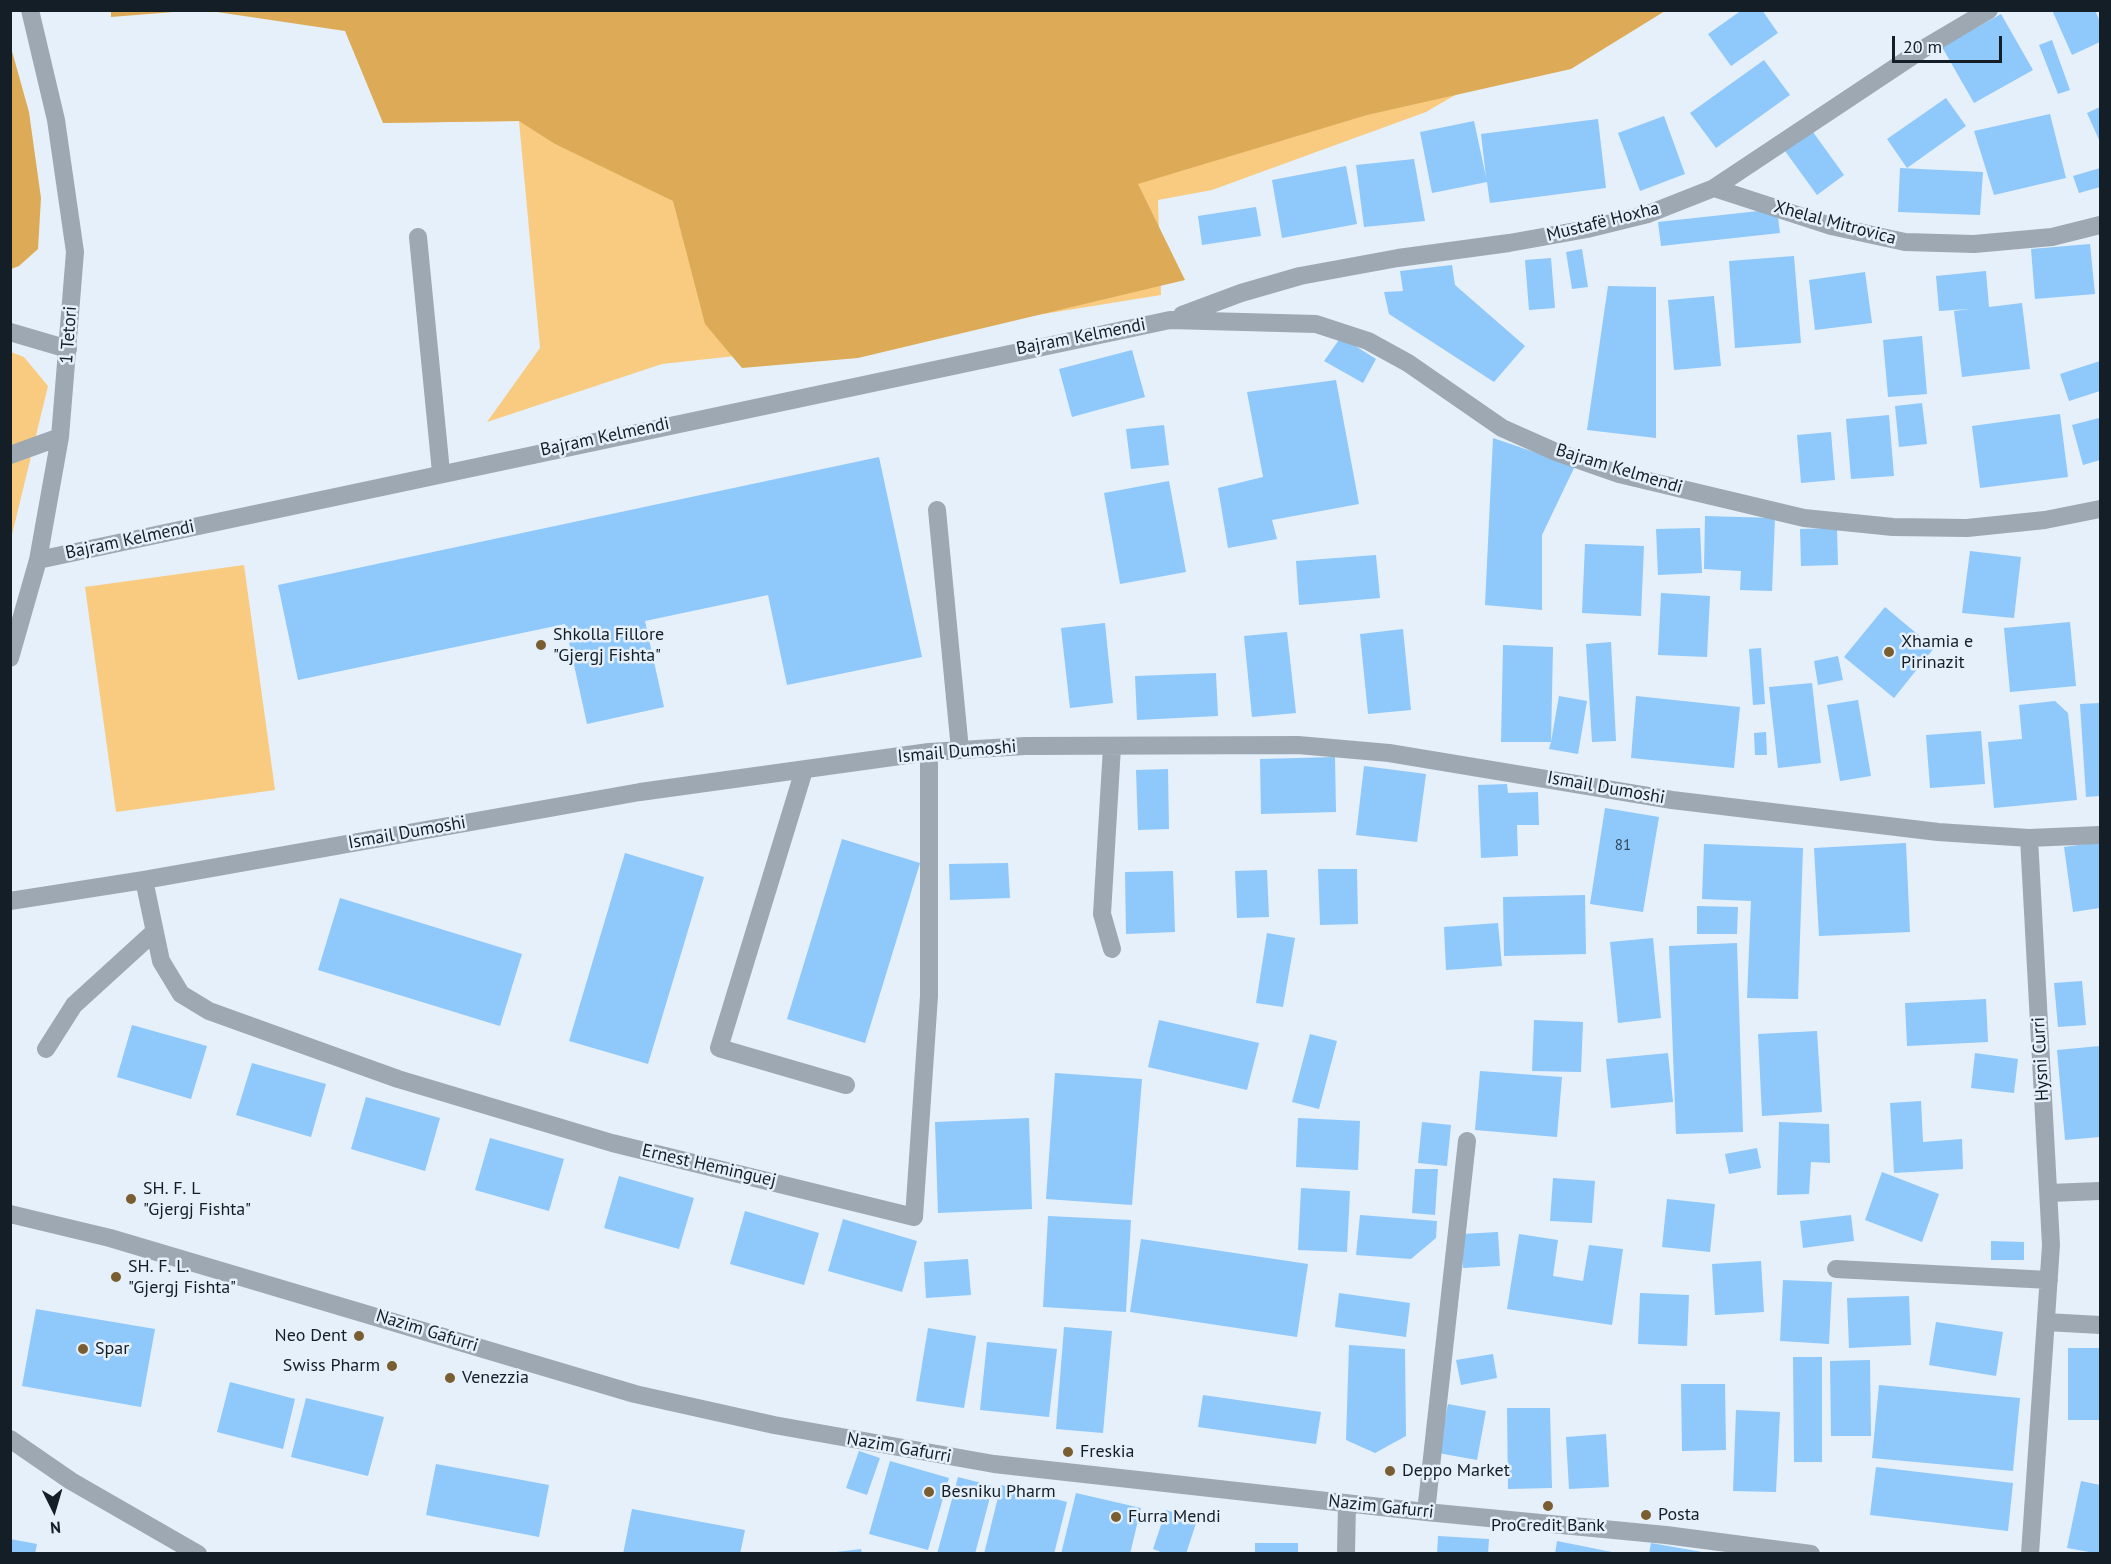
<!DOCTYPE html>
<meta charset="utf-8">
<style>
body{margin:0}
#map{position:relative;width:2111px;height:1564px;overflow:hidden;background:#e5f0fa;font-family:"PT Sans",sans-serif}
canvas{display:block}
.frame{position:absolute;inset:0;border:12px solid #141e27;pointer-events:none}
.north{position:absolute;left:24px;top:1480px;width:60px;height:60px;-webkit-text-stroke:4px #e5f0fa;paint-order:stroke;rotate:175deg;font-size:16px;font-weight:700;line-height:24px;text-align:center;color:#141e27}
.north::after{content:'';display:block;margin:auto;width:21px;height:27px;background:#141e27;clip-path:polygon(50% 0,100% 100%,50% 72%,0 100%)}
.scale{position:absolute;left:1892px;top:36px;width:110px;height:27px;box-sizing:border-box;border:3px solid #141e27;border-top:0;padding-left:8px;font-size:18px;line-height:21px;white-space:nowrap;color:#141e27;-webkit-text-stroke:4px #e5f0fa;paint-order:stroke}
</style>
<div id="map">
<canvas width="2111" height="1564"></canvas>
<div class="frame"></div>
<div class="north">N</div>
<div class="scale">20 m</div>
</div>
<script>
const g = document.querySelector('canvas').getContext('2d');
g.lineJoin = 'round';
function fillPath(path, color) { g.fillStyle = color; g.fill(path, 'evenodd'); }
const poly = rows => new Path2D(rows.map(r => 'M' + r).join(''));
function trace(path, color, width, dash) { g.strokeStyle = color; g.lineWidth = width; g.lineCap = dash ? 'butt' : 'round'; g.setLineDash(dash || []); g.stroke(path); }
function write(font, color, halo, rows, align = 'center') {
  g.font = font + ' "PT Sans",sans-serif'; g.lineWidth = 5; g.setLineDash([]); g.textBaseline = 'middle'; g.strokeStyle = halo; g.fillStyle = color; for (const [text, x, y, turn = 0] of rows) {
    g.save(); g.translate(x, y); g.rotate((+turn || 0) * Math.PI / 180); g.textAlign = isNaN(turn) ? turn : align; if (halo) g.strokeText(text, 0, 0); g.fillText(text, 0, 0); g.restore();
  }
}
fillPath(poly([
 [372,11,1600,11,1426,112,1212,190,1158,200,1161,295,882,340,662,364,487,422,540,348,519,121,383,123],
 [11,352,24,357,48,386,11,539],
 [244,565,275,790,116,812,85,587]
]), '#f9cb81');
fillPath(poly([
 [111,11,111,10,186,11,111,17],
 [210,11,1665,11,1571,69,1367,115,1138,184,1185,280,858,358,742,368,705,324,673,201,555,144,519,121,383,123,345,31],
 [10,44,29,112,41,198,38,249,19,266,11,269]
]), '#ddab57');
fillPath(poly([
 [1742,10,1762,10,1778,33,1731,66,1708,34],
 [2052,10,2095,10,2100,22,2100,42,2072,55],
 [2001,14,2033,70,1974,103,1942,47],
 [2052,40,2070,90,2058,94,2039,45],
 [1764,60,1790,95,1716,148,1690,113],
 [1946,98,1966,126,1907,168,1887,139],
 [2100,107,2100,142,2087,113],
 [2050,114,2066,178,1994,195,1974,131],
 [1664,116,1685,174,1640,191,1618,133],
 [1598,119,1606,188,1490,203,1487,182,1432,193,1420,132,1474,121,1486,177,1481,134],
 [1813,132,1844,175,1817,195,1785,151],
 [1414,159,1425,221,1364,227,1356,165],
 [1346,166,1357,224,1282,238,1272,180],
 [1900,168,1983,172,1980,215,1898,212],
 [2100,168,2100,187,2079,193,2073,176],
 [1256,207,1261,236,1202,245,1198,216],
 [1777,209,1780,233,1661,246,1658,222],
 [2090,244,2095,294,2035,299,2031,249],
 [1582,249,1588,287,1572,289,1566,252],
 [1794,256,1801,343,1735,348,1729,261],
 [1551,258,1555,308,1529,310,1525,260],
 [1452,265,1455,285,1525,346,1494,382,1389,314,1384,292,1403,291,1400,271],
 [1986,271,1989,307,2022,303,2030,369,1962,377,1954,311,1969,309,1939,311,1936,276],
 [1865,272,1872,323,1815,330,1809,280],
 [1608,286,1656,287,1656,438,1587,430],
 [1714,296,1721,366,1674,370,1668,300],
 [1922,336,1927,394,1888,397,1883,340],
 [1341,337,1376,359,1363,383,1324,361],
 [1132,350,1145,397,1072,417,1059,369],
 [2100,361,2100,391,2069,401,2060,374],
 [1336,380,1359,504,1272,520,1277,539,1228,548,1218,488,1263,477,1247,392],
 [1922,403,1927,444,1899,447,1895,406],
 [2060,414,2068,477,1980,488,1972,426],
 [1889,415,1894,476,1851,479,1846,419],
 [2099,418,2100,460,2083,465,2072,425],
 [1164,425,1169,465,1131,469,1126,429],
 [1831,432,1835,480,1801,483,1797,435],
 [1493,438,1575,466,1542,535,1542,610,1485,605],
 [879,457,922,657,787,685,768,595,645,621,664,707,587,724,565,624,298,680,278,585],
 [1169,481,1186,572,1120,584,1104,493],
 [1705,516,1775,518,1772,591,1740,590,1741,571,1704,569],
 [1700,528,1702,573,1658,575,1656,529],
 [1837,528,1838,565,1801,566,1800,529],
 [1585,544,1644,546,1641,616,1582,613],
 [1970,551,2021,557,2014,618,1962,613],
 [1376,555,1380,598,1299,605,1296,561],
 [1661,593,1710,596,1707,657,1658,655],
 [1885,607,1934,648,1894,698,1844,657],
 [2070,622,2076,686,2010,692,2004,628],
 [1105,623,1113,703,1070,708,1061,628],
 [1403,629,1411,710,1368,714,1360,634],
 [1287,632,1296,713,1252,717,1244,636],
 [1611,642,1616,741,1592,742,1586,644],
 [1503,645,1553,647,1551,742,1559,696,1587,701,1578,754,1549,749,1551,742,1501,742],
 [1761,648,1765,704,1753,705,1749,649],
 [1838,656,1843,680,1818,685,1814,661],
 [1216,673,1218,716,1137,720,1135,676],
 [1812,683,1821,763,1778,768,1769,687],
 [1636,696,1740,707,1734,768,1631,758],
 [1858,700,1871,776,1840,781,1827,705],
 [2055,701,2068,713,2077,800,1994,808,1988,742,2022,739,2019,705],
 [2100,703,2100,796,2086,797,2080,704],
 [1981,731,1985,784,1930,788,1926,735],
 [1766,732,1767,755,1755,755,1754,733],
 [1335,757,1336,812,1261,814,1260,759],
 [1364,766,1426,774,1417,842,1356,835],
 [1168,769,1169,829,1138,830,1136,770],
 [1507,784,1508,793,1538,792,1539,825,1517,825,1518,856,1481,858,1478,785],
 [1605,808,1659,817,1643,912,1590,904],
 [842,839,920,863,865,1043,787,1019],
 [2100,842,2100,908,2073,912,2064,847],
 [1906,843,1910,932,1819,936,1814,848],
 [1704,844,1803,848,1798,999,1747,998,1751,901,1702,899],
 [625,853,704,877,648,1064,569,1041],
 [1008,863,1010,898,950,900,949,864],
 [1318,869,1357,869,1358,924,1320,925],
 [1267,870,1269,917,1237,918,1235,871],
 [1173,871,1175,932,1126,934,1125,872],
 [1585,895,1586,954,1504,956,1503,897],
 [340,898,522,954,500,1026,318,970],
 [1697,906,1738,907,1737,934,1697,934],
 [1498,923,1502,966,1446,970,1444,927],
 [1267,933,1295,938,1283,1007,1256,1003],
 [1653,938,1661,1018,1618,1023,1610,942],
 [1737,943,1743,1132,1676,1134,1669,946],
 [2082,981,2086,1025,2058,1027,2054,983],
 [1986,999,1988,1042,1907,1046,1905,1003],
 [1159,1020,1259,1043,1247,1090,1148,1067],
 [1534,1020,1583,1022,1581,1072,1532,1071],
 [132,1025,207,1046,191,1099,117,1077],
 [1817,1031,1822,1112,1762,1116,1758,1034],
 [1310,1034,1337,1041,1319,1109,1292,1102],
 [2100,1046,2100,1137,2065,1140,2057,1050],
 [1668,1053,1673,1102,1611,1108,1606,1059],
 [1975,1053,2018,1059,2014,1093,1971,1088],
 [252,1063,326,1084,311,1137,236,1115],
 [1480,1071,1562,1077,1557,1137,1475,1130],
 [1055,1073,1142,1079,1132,1205,1046,1199],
 [366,1097,440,1118,425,1171,351,1149],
 [1921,1101,1923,1142,1962,1139,1963,1169,1894,1173,1890,1103],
 [1029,1118,1032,1209,938,1213,935,1122],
 [1298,1118,1360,1121,1358,1170,1296,1167],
 [1422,1122,1451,1125,1447,1166,1418,1163],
 [1779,1122,1829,1124,1830,1163,1811,1162,1809,1194,1777,1195],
 [490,1138,564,1159,549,1211,475,1190],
 [1757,1148,1761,1168,1729,1174,1725,1154],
 [1415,1169,1438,1169,1435,1215,1412,1213],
 [1882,1172,1939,1194,1922,1242,1865,1220],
 [619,1176,694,1198,679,1249,604,1228],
 [1553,1178,1595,1181,1592,1223,1550,1221],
 [1301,1188,1350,1191,1347,1252,1298,1250],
 [1667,1199,1715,1204,1710,1252,1662,1247],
 [745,1211,819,1233,804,1285,730,1264],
 [1360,1215,1437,1221,1436,1238,1411,1259,1356,1255],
 [1851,1215,1854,1241,1803,1248,1800,1221],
 [1048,1216,1131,1220,1126,1312,1043,1307],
 [843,1219,917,1241,902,1292,828,1271],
 [1498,1232,1500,1266,1463,1268,1461,1234],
 [1519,1234,1558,1240,1553,1276,1583,1281,1589,1245,1623,1249,1612,1325,1507,1309],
 [1141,1239,1308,1264,1297,1337,1130,1312],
 [1991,1241,2024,1242,2024,1260,1991,1260],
 [968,1259,971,1295,926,1298,924,1262],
 [1761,1261,1764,1312,1715,1315,1712,1264],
 [1783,1280,1832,1282,1829,1344,1780,1341],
 [1339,1293,1410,1303,1406,1337,1335,1327],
 [1640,1293,1689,1295,1687,1346,1638,1344],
 [1909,1296,1911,1345,1849,1348,1847,1298],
 [36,1309,155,1329,141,1407,22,1386],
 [1936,1322,2003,1332,1996,1376,1929,1365],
 [1064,1327,1112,1331,1103,1433,1056,1429],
 [928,1328,976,1336,964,1408,916,1401],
 [987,1342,1057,1349,1049,1417,980,1410],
 [1349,1345,1405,1349,1406,1436,1375,1453,1346,1440],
 [2068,1348,2100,1348,2100,1420,2068,1420],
 [1493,1354,1497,1378,1461,1385,1456,1360],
 [1793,1357,1822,1357,1822,1462,1794,1462],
 [1870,1360,1871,1436,1831,1436,1830,1361],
 [230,1382,295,1399,283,1449,217,1432],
 [1681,1384,1725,1384,1726,1450,1682,1451],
 [1879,1385,2020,1398,2013,1471,1872,1458],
 [1203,1395,1321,1412,1316,1444,1198,1427],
 [306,1398,384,1417,368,1476,291,1457],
 [1448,1404,1486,1411,1477,1460,1438,1453],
 [1507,1408,1550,1408,1552,1488,1508,1489],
 [1736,1410,1780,1412,1776,1492,1733,1491],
 [1606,1434,1609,1487,1569,1489,1566,1437],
 [859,1451,880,1458,867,1495,846,1488],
 [890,1461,949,1478,928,1550,869,1534],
 [436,1464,549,1485,539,1537,426,1515],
 [1876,1467,2013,1483,2008,1531,1870,1515],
 [958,1477,993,1486,975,1554,937,1554],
 [2081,1481,2100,1485,2100,1554,2067,1548],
 [1001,1485,1067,1502,1054,1554,984,1554],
 [1076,1493,1141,1508,1130,1554,1061,1554],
 [632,1509,745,1530,740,1554,623,1554],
 [1166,1510,1197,1520,1186,1554,1166,1554,1153,1549],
 [1438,1536,1489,1539,1488,1554,1437,1554],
 [10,1539,37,1544,35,1554,10,1554],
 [1557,1541,1612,1552,1612,1554,1555,1554],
 [1255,1543,1298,1543,1298,1554,1255,1554],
 [1651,1543,1702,1552,1702,1554,1649,1554],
 [861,1549,862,1554,836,1554,836,1552]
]), '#8fc8fb');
trace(poly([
 [1714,188,1831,226,1905,242,1974,244,2052,237,2100,225],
 [418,237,441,472],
 [1182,315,1241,293,1300,276,1398,258,1509,243,1587,229,1648,214,1714,188,1923,49,1989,10],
 [10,332,68,349],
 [10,455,60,437],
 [937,510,960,750],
 [38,560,1170,320,1316,324,1368,341,1408,363,1502,428,1556,452,1619,474,1804,518,1893,527,1967,528,2045,520,2100,509],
 [10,658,38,560,60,437,75,252,56,120,30,10],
 [1112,747,1102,914,1112,949],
 [804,770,719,1048,846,1085],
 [2029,838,2051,1245,2030,1554],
 [144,880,161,961,181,994,209,1011,398,1079,612,1143,914,1217,929,996,929,752],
 [10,901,144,880,640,792,929,752,1025,746,1298,745,1389,753,1672,800,1938,832,2029,838,2100,835],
 [46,1049,74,1005,153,933],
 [2049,1193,2100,1191],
 [10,1214,110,1238,635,1394,774,1425,994,1464,1426,1512,1666,1535,1811,1554],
 [1836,1269,2049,1280],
 [2046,1322,2100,1325],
 [10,1439,71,1481,198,1554],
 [1426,1512,1467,1141],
 [1346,1554,1347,1503]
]), '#9da8b3', 18);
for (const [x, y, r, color] of [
 [541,645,6,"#7a5e31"],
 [1889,652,6,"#7a5e31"],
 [131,1199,6,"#7a5e31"],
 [116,1277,6,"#7a5e31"],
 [359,1336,6,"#7a5e31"],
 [83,1349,6,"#7a5e31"],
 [392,1366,6,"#7a5e31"],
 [450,1378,6,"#7a5e31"],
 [1068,1452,6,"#7a5e31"],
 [1390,1471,6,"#7a5e31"],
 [929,1492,6,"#7a5e31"],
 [1548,1506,6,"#7a5e31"],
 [1646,1515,6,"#7a5e31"],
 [1116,1517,6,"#7a5e31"]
]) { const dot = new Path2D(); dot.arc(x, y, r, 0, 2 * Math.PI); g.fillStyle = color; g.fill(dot); trace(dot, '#e5f0fa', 2); }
write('15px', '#33485c', null, [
 ["81",1623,846]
]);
write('18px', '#141e27', '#e5f0fa', [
 ["Mustafë Hoxha",1603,222,-14],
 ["Xhelal Mitrovica",1835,223,15],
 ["1 Tetori",69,335,-86],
 ["Bajram Kelmendi",1081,337,-11],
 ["Bajram Kelmendi",605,437,-12],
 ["Bajram Kelmendi",1619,469,17],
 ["Bajram Kelmendi",130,540,-12],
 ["Ismail Dumoshi",957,752,-5],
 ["Ismail Dumoshi",1606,788,10],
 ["Ismail Dumoshi",407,833,-10],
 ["Hysni Curri",2041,1059,-93],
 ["Ernest Heminguej",709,1166,13],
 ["Nazim Gafurri",427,1331,17],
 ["Nazim Gafurri",899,1448,10],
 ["Nazim Gafurri",1381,1507,6]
]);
write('18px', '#141e27', '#e5f0fa', [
 ["Shkolla Fillore",553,635],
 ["\"Gjergj Fishta\"",553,656],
 ["Xhamia e",1901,642],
 ["Pirinazit",1901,663],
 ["SH. F. L",143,1189],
 ["\"Gjergj Fishta\"",143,1210],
 ["SH. F. L.",128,1267],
 ["\"Gjergj Fishta\"",128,1288],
 ["Neo Dent",347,1336,"right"],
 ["Spar",95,1349],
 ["Swiss Pharm",380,1366,"right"],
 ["Venezzia",462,1378],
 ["Freskia",1080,1452],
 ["Deppo Market",1402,1471],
 ["Besniku Pharm",941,1492],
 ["Posta",1658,1515],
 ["Furra Mendi",1128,1517],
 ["ProCredit Bank",1548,1526,"center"]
], 'left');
</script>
